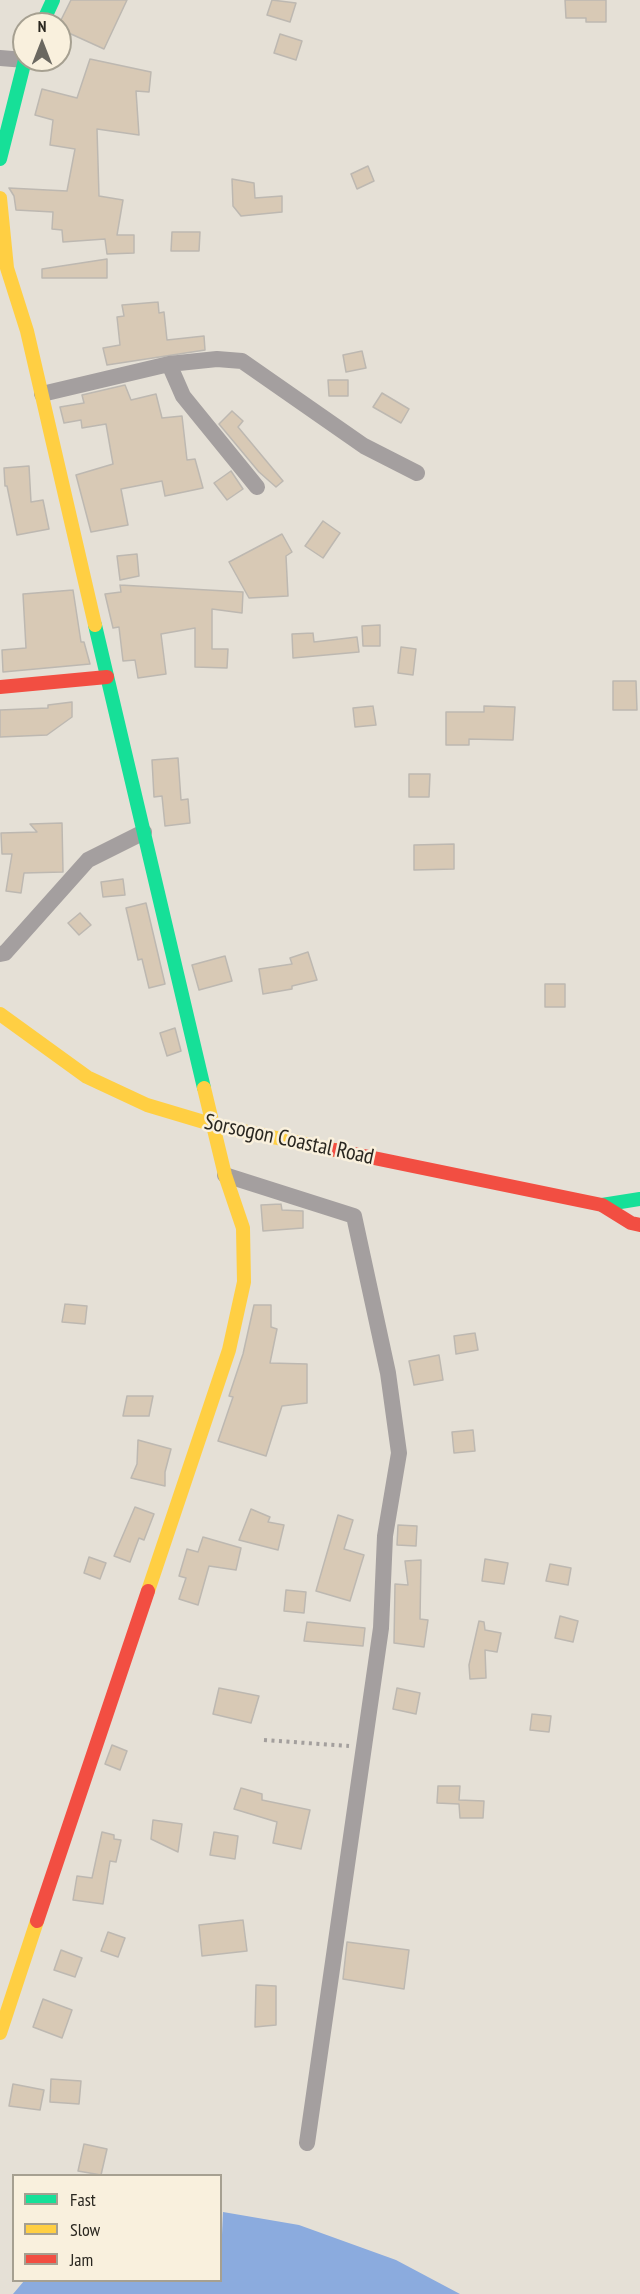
<!DOCTYPE html>
<style>
body{margin:0}
#map{position:relative;width:640px;height:2294px;overflow:hidden;background:#e5e0d6;font-family:"PT Sans Narrow",sans-serif}
canvas{display:block}
.legend{position:absolute;left:12px;top:2174px;width:210px;height:108px;box-sizing:border-box;background:#f9f0dd;border:2px solid #a6a091;margin:0;padding:8px 10px;list-style:none;font-size:18px;color:#2a2720}
.legend li{display:flex;align-items:center;gap:12px;height:30px}
.legend b{width:30px;border:2px solid #a6a091}
.north{position:absolute;left:12px;top:12px;width:60px;height:60px;box-sizing:border-box;background:#f9f0dd;border:2px solid #a6a091;border-radius:50%;rotate:0deg;font-size:16px;font-weight:700;line-height:24px;text-align:center;color:#2a2720}
.north::after{content:'';display:block;margin:auto;width:21px;height:27px;background:#6b6860;clip-path:polygon(50% 0,100% 100%,50% 72%,0 100%)}
</style>
<div id="map">
<canvas width="640" height="2294"></canvas>
<ul class="legend">
<li><b style="height:8px;background:#16e098"></b>Fast</li>
<li><b style="height:8px;background:#ffcf43"></b>Slow</li>
<li><b style="height:8px;background:#f24e42"></b>Jam</li>
</ul>
<div class="north">N</div>
</div>
<script>
const g = document.querySelector('canvas').getContext('2d');
g.lineJoin = 'round';
function fillPath(path, color) { g.fillStyle = color; g.fill(path, 'evenodd'); }
const poly = rows => new Path2D(rows.map(r => 'M' + r).join(''));
function trace(path, color, width, dash) { g.strokeStyle = color; g.lineWidth = width; g.lineCap = dash ? 'butt' : 'round'; g.setLineDash(dash || []); g.stroke(path); }
function write(font, color, halo, rows, align = 'center') {
  g.font = font + ' "PT Sans Narrow",sans-serif'; g.lineWidth = 5; g.setLineDash([]); g.textBaseline = 'middle'; g.strokeStyle = halo; g.fillStyle = color; for (const [text, x, y, turn = 0] of rows) {
    g.save(); g.translate(x, y); g.rotate((+turn || 0) * Math.PI / 180); g.textAlign = isNaN(turn) ? turn : align; if (halo) g.strokeText(text, 0, 0); g.fillText(text, 0, 0); g.restore();
  }
}
fillPath(poly([
 [223,2212,299,2225,396,2260,460,2294,13,2294,24,2281,220,2280]
]), '#8babde');
const building = poly([
 [71,0,127,0,104,49,60,29,59,24,71,0],
 [272,0,296,3,290,22,267,15,272,0],
 [565,0,606,0,606,22,586,22,586,18,566,18,565,0],
 [280,34,302,41,296,60,274,53,280,34],
 [90,59,151,72,149,92,136,91,139,135,97,129,99,196,123,200,117,235,134,235,134,253,107,254,105,239,63,242,62,230,52,229,53,212,16,210,14,196,9,188,67,191,75,149,50,145,53,120,35,115,42,89,77,98,90,59],
 [368,166,374,181,357,189,351,174,368,166],
 [232,179,254,183,255,198,282,196,282,212,241,216,233,206,232,179],
 [172,232,200,232,199,251,171,251,172,232],
 [107,259,107,278,42,278,42,269,107,259],
 [158,302,159,313,164,312,167,340,204,336,205,350,107,365,103,348,120,345,117,317,124,316,122,305,158,302],
 [362,351,366,368,346,372,343,355,362,351],
 [328,380,348,380,348,396,329,396,328,380],
 [125,385,131,400,156,394,162,418,182,416,187,460,195,459,203,488,165,496,162,481,121,489,128,525,91,532,76,475,113,464,106,424,82,428,81,420,64,423,60,407,84,403,82,395,125,385],
 [382,393,409,409,401,423,373,407,382,393],
 [232,411,243,421,238,427,283,481,276,487,259,472,219,424,232,411],
 [29,466,31,502,43,500,49,529,17,535,7,486,5,486,4,468,29,466],
 [231,471,243,489,227,500,214,483,231,471],
 [323,521,340,533,323,558,305,546,323,521],
 [282,534,292,552,286,556,288,596,249,598,229,562,282,534],
 [137,554,139,576,120,580,117,556,137,554],
 [120,585,243,592,242,613,212,609,212,649,228,649,227,668,195,667,195,628,161,634,166,674,138,678,135,660,123,661,119,627,113,628,105,594,121,592,120,585],
 [73,590,81,642,84,642,90,664,3,672,2,650,26,648,23,594,73,590],
 [380,625,380,646,363,646,362,626,380,625],
 [313,633,314,642,357,637,359,652,293,658,292,634,313,633],
 [401,647,416,649,413,675,398,673,401,647],
 [613,681,636,681,637,710,613,710,613,681],
 [72,702,72,717,47,735,0,737,0,710,48,708,48,705,72,702],
 [373,706,376,725,355,727,353,708,373,706],
 [484,706,515,707,513,740,469,739,469,745,446,745,446,712,484,712,484,706],
 [178,758,181,800,188,799,190,823,165,826,162,796,154,797,152,760,178,758],
 [409,774,430,774,429,797,409,797,409,774],
 [62,823,63,872,24,873,21,893,6,891,12,854,2,854,1,833,37,832,30,824,62,823],
 [454,844,454,869,414,870,414,845,454,844],
 [123,879,125,895,103,897,101,882,123,879],
 [146,903,165,984,149,988,142,959,138,960,126,908,146,903],
 [80,913,91,925,79,935,68,923,80,913],
 [308,952,317,980,292,986,292,989,263,994,259,969,292,964,290,958,308,952],
 [225,956,232,981,199,990,192,965,225,956],
 [545,984,565,984,565,1007,545,1007,545,984],
 [175,1028,181,1051,167,1056,160,1033,175,1028],
 [281,1204,282,1210,303,1211,303,1228,263,1231,261,1205,281,1204],
 [65,1304,87,1306,85,1324,62,1322,65,1304],
 [254,1305,271,1305,271,1327,277,1329,270,1363,307,1364,307,1403,282,1406,266,1456,218,1441,233,1397,229,1396,243,1354,254,1305],
 [475,1333,478,1350,456,1354,454,1336,475,1333],
 [439,1355,443,1380,414,1385,409,1361,439,1355],
 [127,1396,153,1396,149,1416,123,1416,127,1396],
 [473,1430,475,1451,454,1453,452,1432,473,1430],
 [138,1440,171,1449,165,1472,165,1486,131,1478,137,1464,138,1440],
 [135,1507,154,1514,144,1540,139,1538,130,1562,114,1556,135,1507],
 [251,1509,270,1517,268,1522,284,1525,278,1550,239,1540,251,1509],
 [338,1515,353,1520,344,1549,364,1555,350,1601,316,1591,338,1515],
 [398,1525,417,1526,416,1546,397,1545,398,1525],
 [203,1537,241,1548,236,1570,209,1566,198,1605,179,1599,186,1578,179,1576,187,1549,198,1552,203,1537],
 [89,1557,106,1563,100,1579,84,1573,89,1557],
 [485,1559,508,1563,504,1584,482,1581,485,1559],
 [421,1560,420,1619,428,1620,424,1647,394,1643,395,1584,408,1585,405,1561,421,1560],
 [550,1564,571,1568,568,1585,546,1581,550,1564],
 [286,1590,306,1592,304,1613,284,1611,286,1590],
 [560,1616,578,1621,573,1642,555,1638,560,1616],
 [479,1621,484,1622,485,1630,501,1633,497,1652,485,1650,486,1678,470,1679,469,1665,479,1621],
 [307,1622,365,1628,363,1646,304,1641,307,1622],
 [219,1688,259,1696,251,1723,213,1714,219,1688],
 [397,1688,420,1693,416,1714,393,1709,397,1688],
 [532,1714,551,1716,549,1732,530,1730,532,1714],
 [112,1745,127,1751,120,1770,105,1764,112,1745],
 [438,1786,460,1786,459,1800,484,1801,483,1818,460,1818,459,1804,437,1803,438,1786],
 [241,1788,262,1794,262,1800,310,1810,301,1849,273,1843,277,1822,234,1809,241,1788],
 [153,1820,182,1824,178,1852,151,1839,153,1820],
 [102,1832,114,1835,114,1839,121,1840,116,1862,110,1861,103,1904,73,1900,77,1876,92,1878,102,1832],
 [214,1832,238,1836,235,1859,210,1855,214,1832],
 [243,1920,247,1951,202,1956,199,1925,243,1920],
 [108,1932,125,1938,118,1957,101,1951,108,1932],
 [347,1942,409,1950,404,1989,343,1979,347,1942],
 [61,1950,82,1958,75,1977,54,1970,61,1950],
 [256,1985,276,1986,276,2025,255,2027,256,1985],
 [43,1999,72,2010,62,2038,33,2027,43,1999],
 [51,2079,81,2081,79,2104,50,2102,51,2079],
 [13,2084,44,2090,40,2110,9,2106,13,2084],
 [84,2144,107,2149,101,2175,78,2171,84,2144]
]);
fillPath(building, '#d8c9b5');
trace(building, '#bdb8b1', 1.5);
trace(poly([
 [264,1740,349,1746]
]), '#a39f9d', 4, [3, 4.5]);
trace(poly([
 [0,58,25,60],
 [169,364,183,396,257,487],
 [42,394,169,364,217,359,242,361,364,446,417,473],
 [0,954,5,953,88,860,144,832],
 [225,1175,354,1216,388,1373,399,1453,385,1536,381,1628,307,2143]
]), '#a49f9f', 16);
trace(poly([
 [42,24,53,0],
 [0,159,25,60],
 [95,625,204,1088],
 [602,1205,640,1199]
]), '#16e098', 14);
trace(poly([
 [0,198,7,268,27,331,95,625],
 [0,1014,87,1077,147,1105,214,1125,335,1150],
 [148,1591,229,1350,244,1282,243,1228,225,1175,204,1088],
 [0,2033,37,1921]
]), '#ffcf43', 14);
trace(poly([
 [0,687,107,677],
 [335,1150,602,1205,631,1223,640,1225],
 [37,1921,148,1591]
]), '#f24e42', 14);
write('22px', '#2a2720', '#f9f0dd', [
 ["Sorsogon Coastal Road",289,1140,12]
]);
</script>
